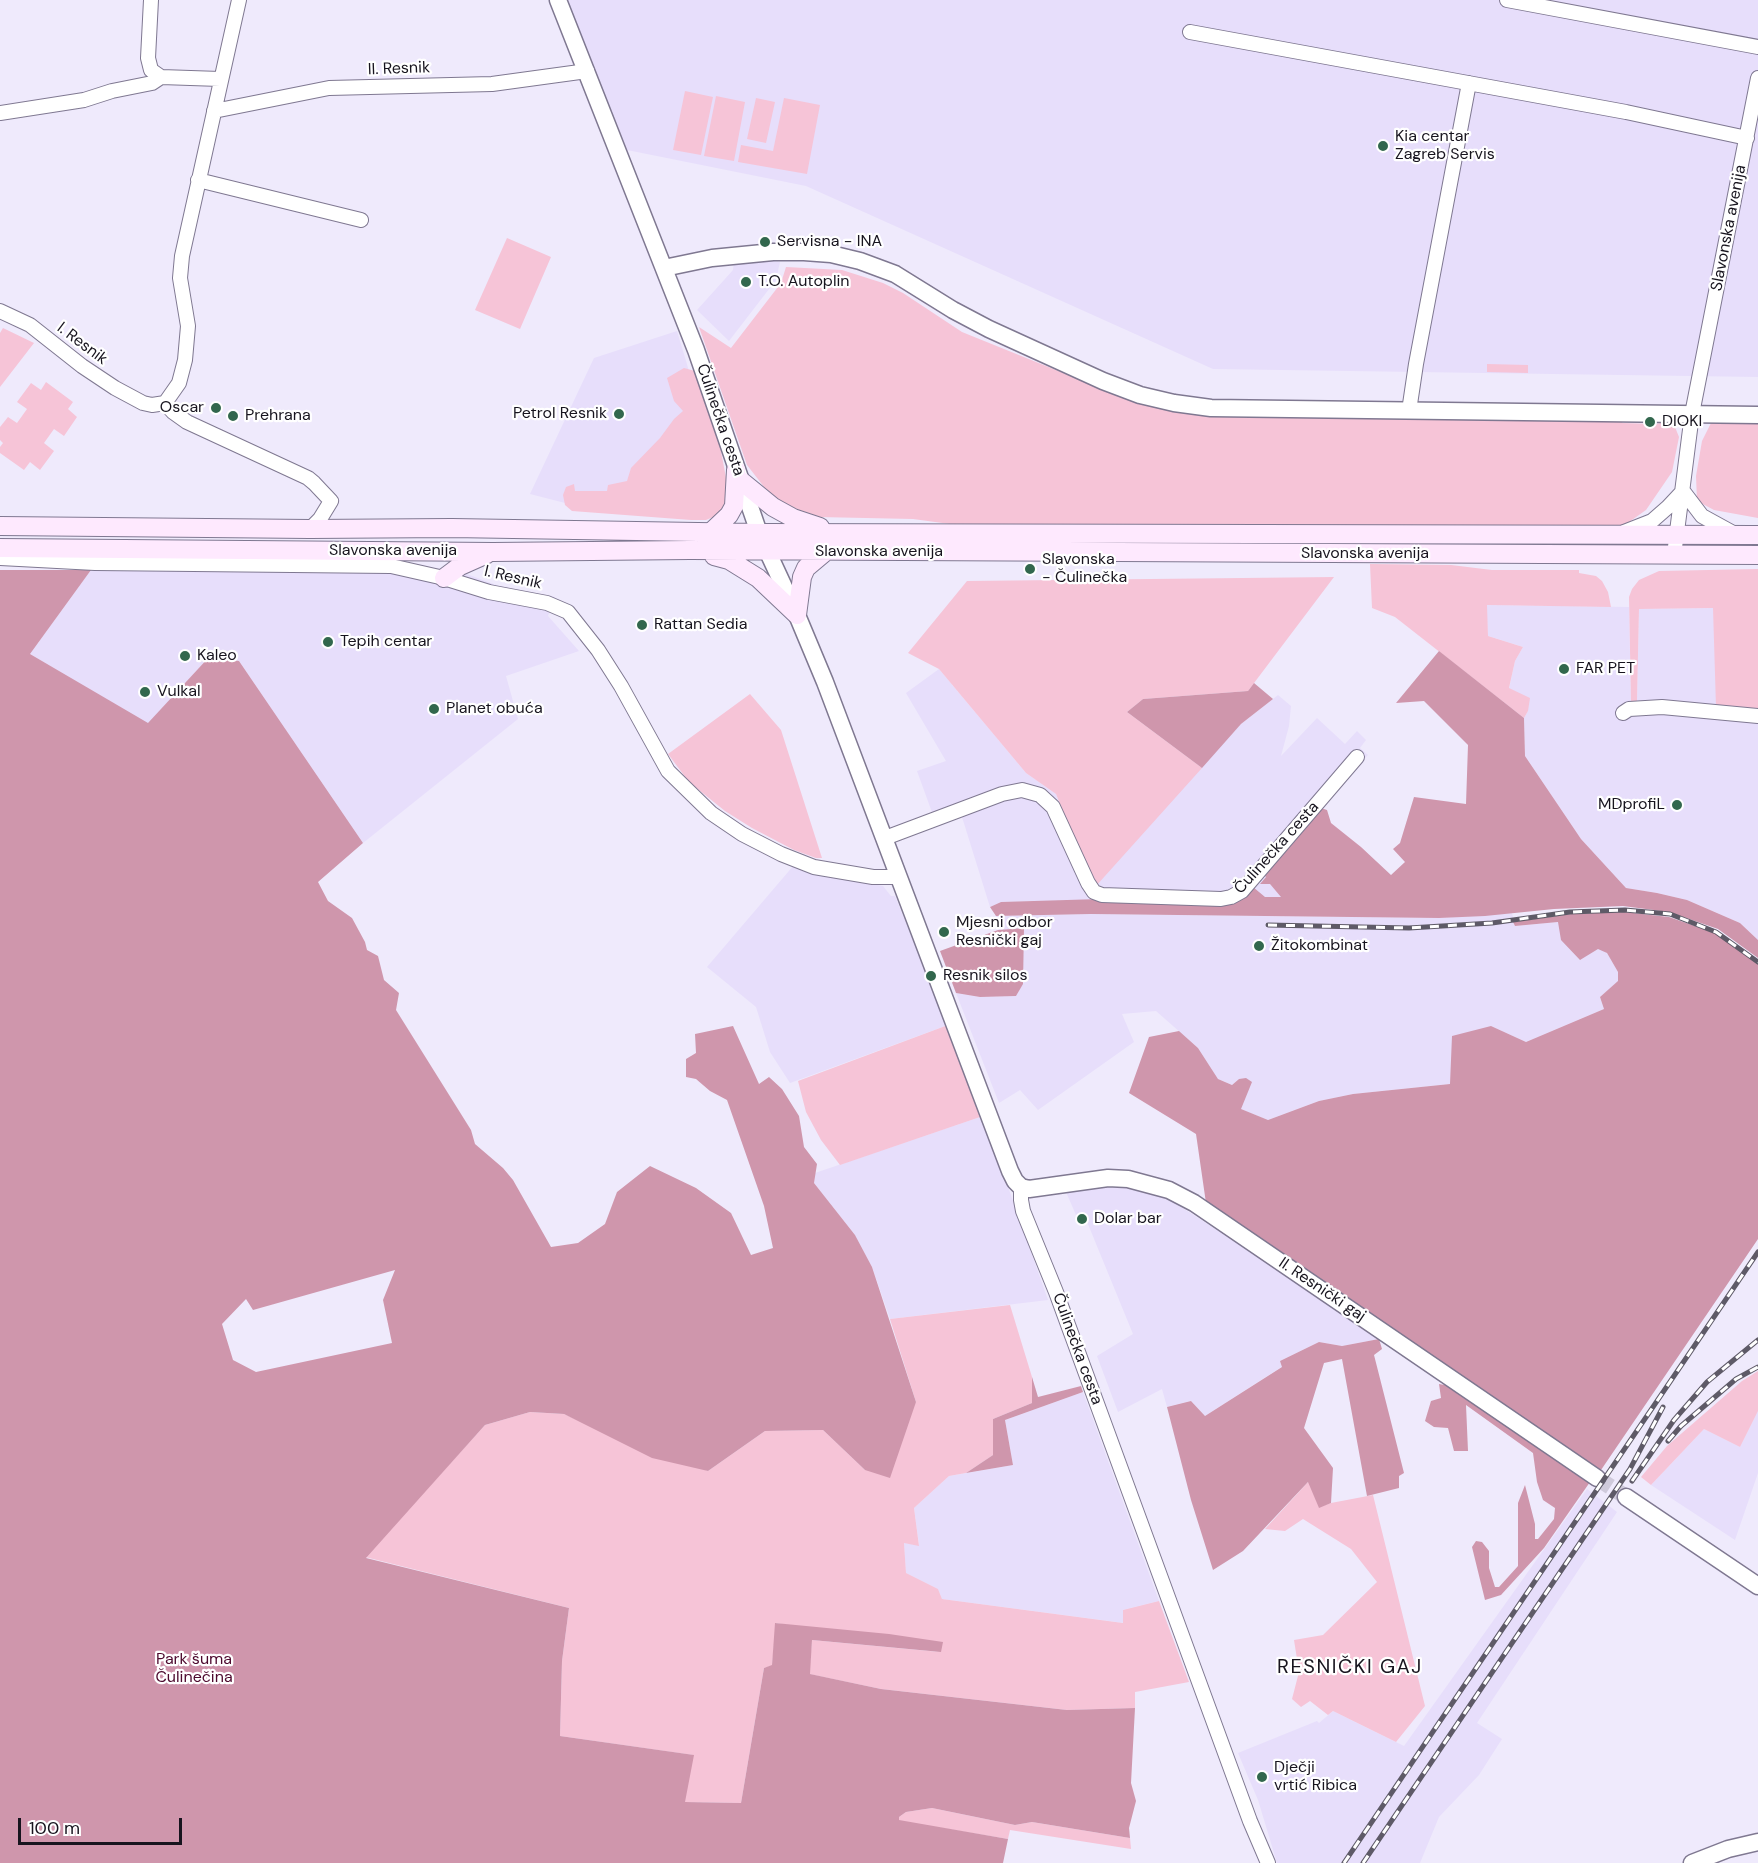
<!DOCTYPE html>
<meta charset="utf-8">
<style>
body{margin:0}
#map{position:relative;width:1758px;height:1863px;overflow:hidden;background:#efeafc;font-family:"DM Sans",sans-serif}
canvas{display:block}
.scale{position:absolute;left:18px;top:1818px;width:164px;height:27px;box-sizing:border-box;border:3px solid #17141e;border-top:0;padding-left:8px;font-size:18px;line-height:21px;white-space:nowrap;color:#17141e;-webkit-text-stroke:4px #fff;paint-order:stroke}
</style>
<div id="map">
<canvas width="1758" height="1863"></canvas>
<div class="scale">100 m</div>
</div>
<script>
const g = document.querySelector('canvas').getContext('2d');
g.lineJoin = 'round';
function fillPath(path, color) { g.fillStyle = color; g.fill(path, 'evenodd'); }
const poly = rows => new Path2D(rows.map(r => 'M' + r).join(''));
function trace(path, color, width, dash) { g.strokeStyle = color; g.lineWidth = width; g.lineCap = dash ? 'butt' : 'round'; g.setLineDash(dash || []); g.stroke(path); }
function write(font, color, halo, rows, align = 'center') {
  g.font = font + ' "DM Sans",sans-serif'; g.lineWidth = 4.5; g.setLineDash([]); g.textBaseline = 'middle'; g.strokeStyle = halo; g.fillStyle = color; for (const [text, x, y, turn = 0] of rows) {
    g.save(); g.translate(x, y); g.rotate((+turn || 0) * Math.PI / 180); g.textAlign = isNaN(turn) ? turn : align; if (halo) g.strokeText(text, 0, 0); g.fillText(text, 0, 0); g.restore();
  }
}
fillPath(poly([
 [567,0,1758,0,1758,377,1213,369,806,186,627,150],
 [767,260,780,262,776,280,729,341,697,310,733,270,734,262],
 [677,331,723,484,569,504,530,494,594,358],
 [96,558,399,562,464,573,499,586,555,597,548,616,579,651,506,676,518,719,363,843,239,661,210,656,148,724,30,654,91,570],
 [1486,605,1629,607,1631,702,1637,701,1639,609,1714,608,1758,721,1758,940,1740,923,1687,900,1657,893,1626,888,1581,839,1525,756,1524,718,1528,711,1509,689,1515,661,1523,647,1488,636],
 [939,669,1026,773,1056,794,1091,881,1241,724,1278,695,1291,706,1289,726,1281,756,1317,718,1345,744,1357,731,1366,740,1360,748,1368,755,1318,807,1264,875,1266,877,1261,884,1270,884,1282,897,1001,902,990,907,962,817,933,815,917,771,946,761,906,693],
 [794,865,814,873,883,886,891,896,895,896,948,1025,790,1083,770,1052,756,1007,707,967],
 [1512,913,1515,926,1558,922,1607,953,1618,972,1618,982,1600,997,1604,1009,1526,1042,1491,1026,1450,1084,1353,1094,1319,1101,1268,1120,1240,1109,1239,1079,1232,1085,1218,1079,1198,1048,1156,1011,1122,1014,1134,1042,1038,1110,1020,1090,999,1103,956,993,980,997,1016,996,1022,984,1024,929,998,930,996,916,1091,914,1439,918],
 [983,1116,1048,1300,890,1319,872,1267,855,1235,814,1183,815,1173],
 [1104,1187,1128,1188,1153,1193,1175,1203,1299,1283,1379,1339,1342,1346,1319,1342,1280,1361,1283,1366,1205,1416,1191,1401,1167,1407,1162,1389,1118,1412,1097,1356,1133,1334,1083,1212,1076,1215,1066,1192],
 [1083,1392,1159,1601,1123,1610,1124,1623,942,1599,938,1589,906,1573,904,1543,919,1545,914,1508,949,1476,1013,1465,1005,1420],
 [1758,1411,1758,1473,1735,1540,1651,1485,1704,1429,1740,1447],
 [1587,1489,1617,1512,1477,1723,1502,1739,1479,1775,1439,1817,1420,1863,1277,1863,1258,1800,1238,1753,1317,1721,1319,1723,1333,1711,1404,1746]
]), '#e7defb');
fillPath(poly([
 [685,91,713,97,701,155,673,150],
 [716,96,745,102,734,161,704,156],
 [756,98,775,102,766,143,747,139],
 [784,98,820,105,807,174,738,162,741,145,773,151],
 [507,238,551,257,520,329,475,310],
 [786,267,842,270,883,283,903,293,962,332,1125,398,1159,408,1211,416,1619,420,1623,423,1656,424,1665,422,1675,427,1679,437,1672,472,1646,510,1622,527,950,524,913,519,818,517,775,501,747,465,699,327,731,348,781,283],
 [3,328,34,343,0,387,0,333],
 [1487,364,1528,365,1528,373,1487,372],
 [684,368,695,371,719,441,728,488,727,504,718,515,706,520,691,520,572,511,565,505,563,495,566,487,574,484,575,491,607,491,608,485,627,481,631,468,660,438,674,419,683,411,674,401,667,378],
 [46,382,73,402,68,409,77,417,64,436,54,429,44,443,54,451,40,470,30,462,24,470,0,453,0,447,3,443,0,440,0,427,8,417,17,423,27,409,17,402,31,383,41,390],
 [1758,422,1758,518,1714,510,1697,501,1696,476,1702,441,1711,423],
 [1370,564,1451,565,1492,570,1579,570,1579,573,1596,576,1602,581,1608,592,1611,607,1487,605,1488,636,1523,647,1515,661,1509,688,1530,698,1528,711,1524,718,1395,617,1372,608],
 [1758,569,1758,709,1716,707,1713,608,1639,609,1637,701,1631,703,1629,597,1632,589,1639,580,1659,571],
 [1334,577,1248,691,1143,699,1127,712,1202,768,1096,886,1091,881,1056,794,1026,773,939,669,908,653,967,581],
 [750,694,781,730,822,858,816,858,794,850,752,828,725,811,689,782,668,754],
 [948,1025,983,1116,840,1165,821,1140,806,1112,798,1081],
 [1010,1305,1032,1377,1032,1403,993,1419,993,1455,966,1473,949,1476,914,1508,919,1546,904,1543,906,1573,938,1589,942,1599,1123,1623,1123,1610,1159,1601,1189,1682,1135,1692,1135,1708,1067,1710,881,1689,809,1674,812,1640,940,1652,776,1623,772,1666,764,1668,741,1803,684,1802,693,1755,560,1736,562,1661,569,1608,365,1557,485,1425,530,1412,564,1414,603,1431,708,1471,765,1431,823,1430,865,1470,916,1402,890,1319],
 [1758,1371,1758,1411,1740,1447,1704,1429,1651,1485,1641,1477,1667,1446,1742,1381],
 [1309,1481,1319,1507,1331,1503,1373,1495,1425,1706,1396,1742,1333,1711,1328,1715,1310,1701,1301,1707,1292,1699,1299,1672,1294,1640,1323,1635,1377,1582,1351,1549,1303,1519,1285,1531,1265,1529],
 [932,1808,1015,1825,1032,1822,1130,1838,1131,1849,1010,1830,1008,1839,899,1821,899,1817,906,1812]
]), '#f6c4d7');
fillPath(poly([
 [0,570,91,570,30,654,148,723,210,656,239,661,363,843,318,882,328,901,352,918,365,942,367,950,378,956,384,980,399,993,396,1010,471,1130,475,1144,503,1168,513,1180,551,1247,578,1243,605,1224,617,1192,650,1166,696,1188,731,1213,751,1255,773,1248,764,1206,727,1100,710,1091,696,1079,686,1077,686,1059,696,1053,695,1034,733,1026,759,1084,769,1077,782,1089,799,1116,804,1147,817,1164,814,1183,855,1235,872,1267,916,1402,890,1478,865,1470,823,1430,765,1431,708,1471,652,1458,564,1414,530,1412,485,1425,366,1558,569,1608,562,1661,560,1736,694,1755,685,1802,741,1803,764,1668,772,1665,775,1623,889,1634,943,1642,941,1652,812,1640,810,1674,881,1689,1067,1710,1135,1708,1131,1783,1136,1801,1129,1828,1130,1838,1032,1822,1015,1825,932,1808,906,1812,899,1817,899,1820,1008,1839,1003,1863,0,1863],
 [395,1270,383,1300,392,1343,256,1372,233,1360,222,1324,246,1299,253,1310],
 [1439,651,1524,718,1525,756,1581,839,1626,888,1657,893,1687,900,1740,923,1758,940,1758,958,1718,929,1669,912,1623,906,1554,909,1485,916,1439,918,1091,914,996,916,990,907,1001,902,1100,899,1229,901,1253,887,1265,897,1281,897,1270,884,1260,884,1266,877,1264,875,1318,807,1327,810,1331,823,1361,847,1391,875,1405,862,1393,849,1400,843,1414,797,1466,804,1468,745,1424,701,1396,703],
 [1254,683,1273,699,1241,724,1202,768,1127,712,1143,699,1248,691],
 [1624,912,1669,917,1715,933,1758,964,1758,1239,1601,1470,1206,1203,1196,1134,1129,1093,1149,1037,1179,1031,1198,1048,1218,1079,1232,1085,1239,1079,1246,1078,1252,1082,1241,1109,1268,1120,1319,1101,1353,1094,1450,1084,1452,1036,1491,1026,1526,1042,1604,1009,1600,997,1618,981,1618,972,1607,953,1598,949,1580,960,1561,940,1558,922,1515,926,1513,922,1571,914],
 [1024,928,1023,984,1016,996,980,997,956,993,940,951,998,930],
 [1379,1339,1382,1349,1374,1355,1404,1473,1399,1476,1399,1488,1367,1496,1342,1359,1324,1363,1304,1428,1333,1468,1331,1503,1319,1508,1308,1482,1243,1551,1213,1570,1191,1500,1167,1407,1191,1401,1205,1416,1282,1367,1280,1361,1319,1342,1342,1346],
 [1032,1377,1038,1397,1081,1386,1083,1392,1005,1420,1013,1465,966,1473,993,1455,993,1419,1032,1403],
 [1439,1384,1450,1386,1590,1482,1544,1548,1501,1595,1485,1600,1472,1547,1476,1541,1482,1542,1489,1551,1489,1568,1495,1587,1499,1587,1518,1566,1518,1503,1525,1485,1535,1524,1535,1539,1538,1539,1554,1519,1555,1508,1543,1500,1537,1482,1533,1453,1466,1405,1468,1451,1454,1451,1448,1428,1434,1427,1425,1421,1431,1401,1441,1398]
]), '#cf96ac');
trace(poly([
 [1597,1478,1626,1497]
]), '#cfcadb', 16, [16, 8]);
const minor = poly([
 [151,0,148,58,151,70,161,77],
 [1507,0,1758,47],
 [1190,32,1626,112,1747,138],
 [214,111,329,88,492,84,587,71],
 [0,113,84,100,112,91,152,83,161,77,220,79],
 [198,180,361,220],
 [0,311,30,325,82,366,115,388,143,403,152,405,165,403],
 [165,403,179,383,185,360,188,326,180,278,182,256,239,0],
 [165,403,173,412,187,422,308,478,314,483,331,501,320,519,310,529],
 [1409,411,1416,364,1469,83],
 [1683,491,1702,516,1733,533],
 [1624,532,1652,521,1668,507,1683,491],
 [1674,555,1692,414,1758,78],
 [0,558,95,563,391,566,444,578,489,592,547,603,568,612,598,650,621,686,668,771,711,813,742,834,781,854,814,867,873,877,899,877],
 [1623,713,1629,709,1662,707,1758,716],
 [885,838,1002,794,1022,790,1040,795,1053,807,1088,883,1094,892,1102,895,1221,899,1231,897,1242,891,1357,757],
 [1021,1187,1021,1200,1023,1211,1056,1292,1250,1821,1268,1863]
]);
const tertiary = poly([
 [558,0,696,350,759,533,797,615,825,682,1010,1171,1015,1181,1021,1187,1029,1189,1108,1178,1128,1179,1169,1190,1194,1203,1597,1478],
 [664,268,712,258,773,252,804,252,831,254,860,261,895,274,953,310,989,329,1103,381,1140,395,1174,403,1211,408,1758,415],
 [1626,1497,1758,1586],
 [1692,1863,1728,1849,1758,1842]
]);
const secondary = poly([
 [740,480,773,507,793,518,820,527],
 [0,526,310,529,452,528,759,533,1758,535],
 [711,532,729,515,734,506,736,470],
 [0,548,493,552,690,550,1758,555],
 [714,556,729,560,758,578,797,615],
 [444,578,460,566,487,554],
 [797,615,802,577,806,568,825,552]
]);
trace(minor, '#7f7891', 16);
trace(tertiary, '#7f7891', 19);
trace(secondary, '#7f7891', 20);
trace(minor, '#fff', 14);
trace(tertiary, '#fff', 16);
trace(secondary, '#fee9fe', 18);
const rail = poly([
 [1268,925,1409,928,1492,923,1570,912,1625,910,1670,914,1716,932,1758,962],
 [1668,1441,1681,1426,1736,1379,1758,1367],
 [1632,1481,1674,1420,1707,1382,1758,1340],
 [1344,1863,1758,1252],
 [1363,1863,1630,1469,1663,1407]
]);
trace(rail, '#5e5a67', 5);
trace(rail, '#fff', 3, [9]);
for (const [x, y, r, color] of [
 [1383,146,6,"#32674d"],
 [765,242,6,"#32674d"],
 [746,282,6,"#32674d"],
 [216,408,6,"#32674d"],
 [619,414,6,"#32674d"],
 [233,416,6,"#32674d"],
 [1650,422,6,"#32674d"],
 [1030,569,6,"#32674d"],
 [642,625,6,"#32674d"],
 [328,642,6,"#32674d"],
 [185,656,6,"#32674d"],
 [1564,669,6,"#32674d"],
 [145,692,6,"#32674d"],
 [434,709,6,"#32674d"],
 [1677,805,6,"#32674d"],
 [944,932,6,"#32674d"],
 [1259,946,6,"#32674d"],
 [931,976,6,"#32674d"],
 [1082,1219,6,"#32674d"],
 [1262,1777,6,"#32674d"]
]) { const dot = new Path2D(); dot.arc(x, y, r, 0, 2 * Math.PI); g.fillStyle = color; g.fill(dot); trace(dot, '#fff', 2); }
write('16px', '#17141e', '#fff', [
 ["II. Resnik",399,69,-2],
 ["Slavonska avenija",1729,228,-79],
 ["I. Resnik",82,344,37],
 ["Čulinečka cesta",720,420,71],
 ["Slavonska avenija",393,551],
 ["Slavonska avenija",879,552],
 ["Slavonska avenija",1365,554],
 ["I. Resnik",513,578,13],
 ["Čulinečka cesta",1277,848,-48],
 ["II. Resnički gaj",1322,1290,34],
 ["Čulinečka cesta",1077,1349,70]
]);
write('16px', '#17141e', '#fff', [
 ["Kia centar",1395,137],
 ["Zagreb Servis",1395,155],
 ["Servisna - INA",777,242],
 ["T.O. Autoplin",758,282],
 ["Oscar",204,408,"right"],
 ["Petrol Resnik",607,414,"right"],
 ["Prehrana",245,416],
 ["DIOKI",1662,422],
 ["Slavonska",1042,560],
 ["- Čulinečka",1042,578],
 ["Rattan Sedia",654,625],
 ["Tepih centar",340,642],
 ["Kaleo",197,656],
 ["FAR PET",1576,669],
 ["Vulkal",157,692],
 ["Planet obuća",446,709],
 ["MDprofiL",1665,805,"right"],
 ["Mjesni odbor",956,923],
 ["Resnički gaj",956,941],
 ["Žitokombinat",1271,946],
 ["Resnik silos",943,976],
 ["Dolar bar",1094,1219],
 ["Dječji",1274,1768],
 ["vrtić Ribica",1274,1786]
], 'left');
write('16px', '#4c082d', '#fff', [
 ["Park šuma",194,1660],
 ["Čulinečina",194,1678]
]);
g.letterSpacing = '1.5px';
write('20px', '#17141e', '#fff', [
 ["RESNIČKI GAJ",1350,1668]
]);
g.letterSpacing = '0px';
</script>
